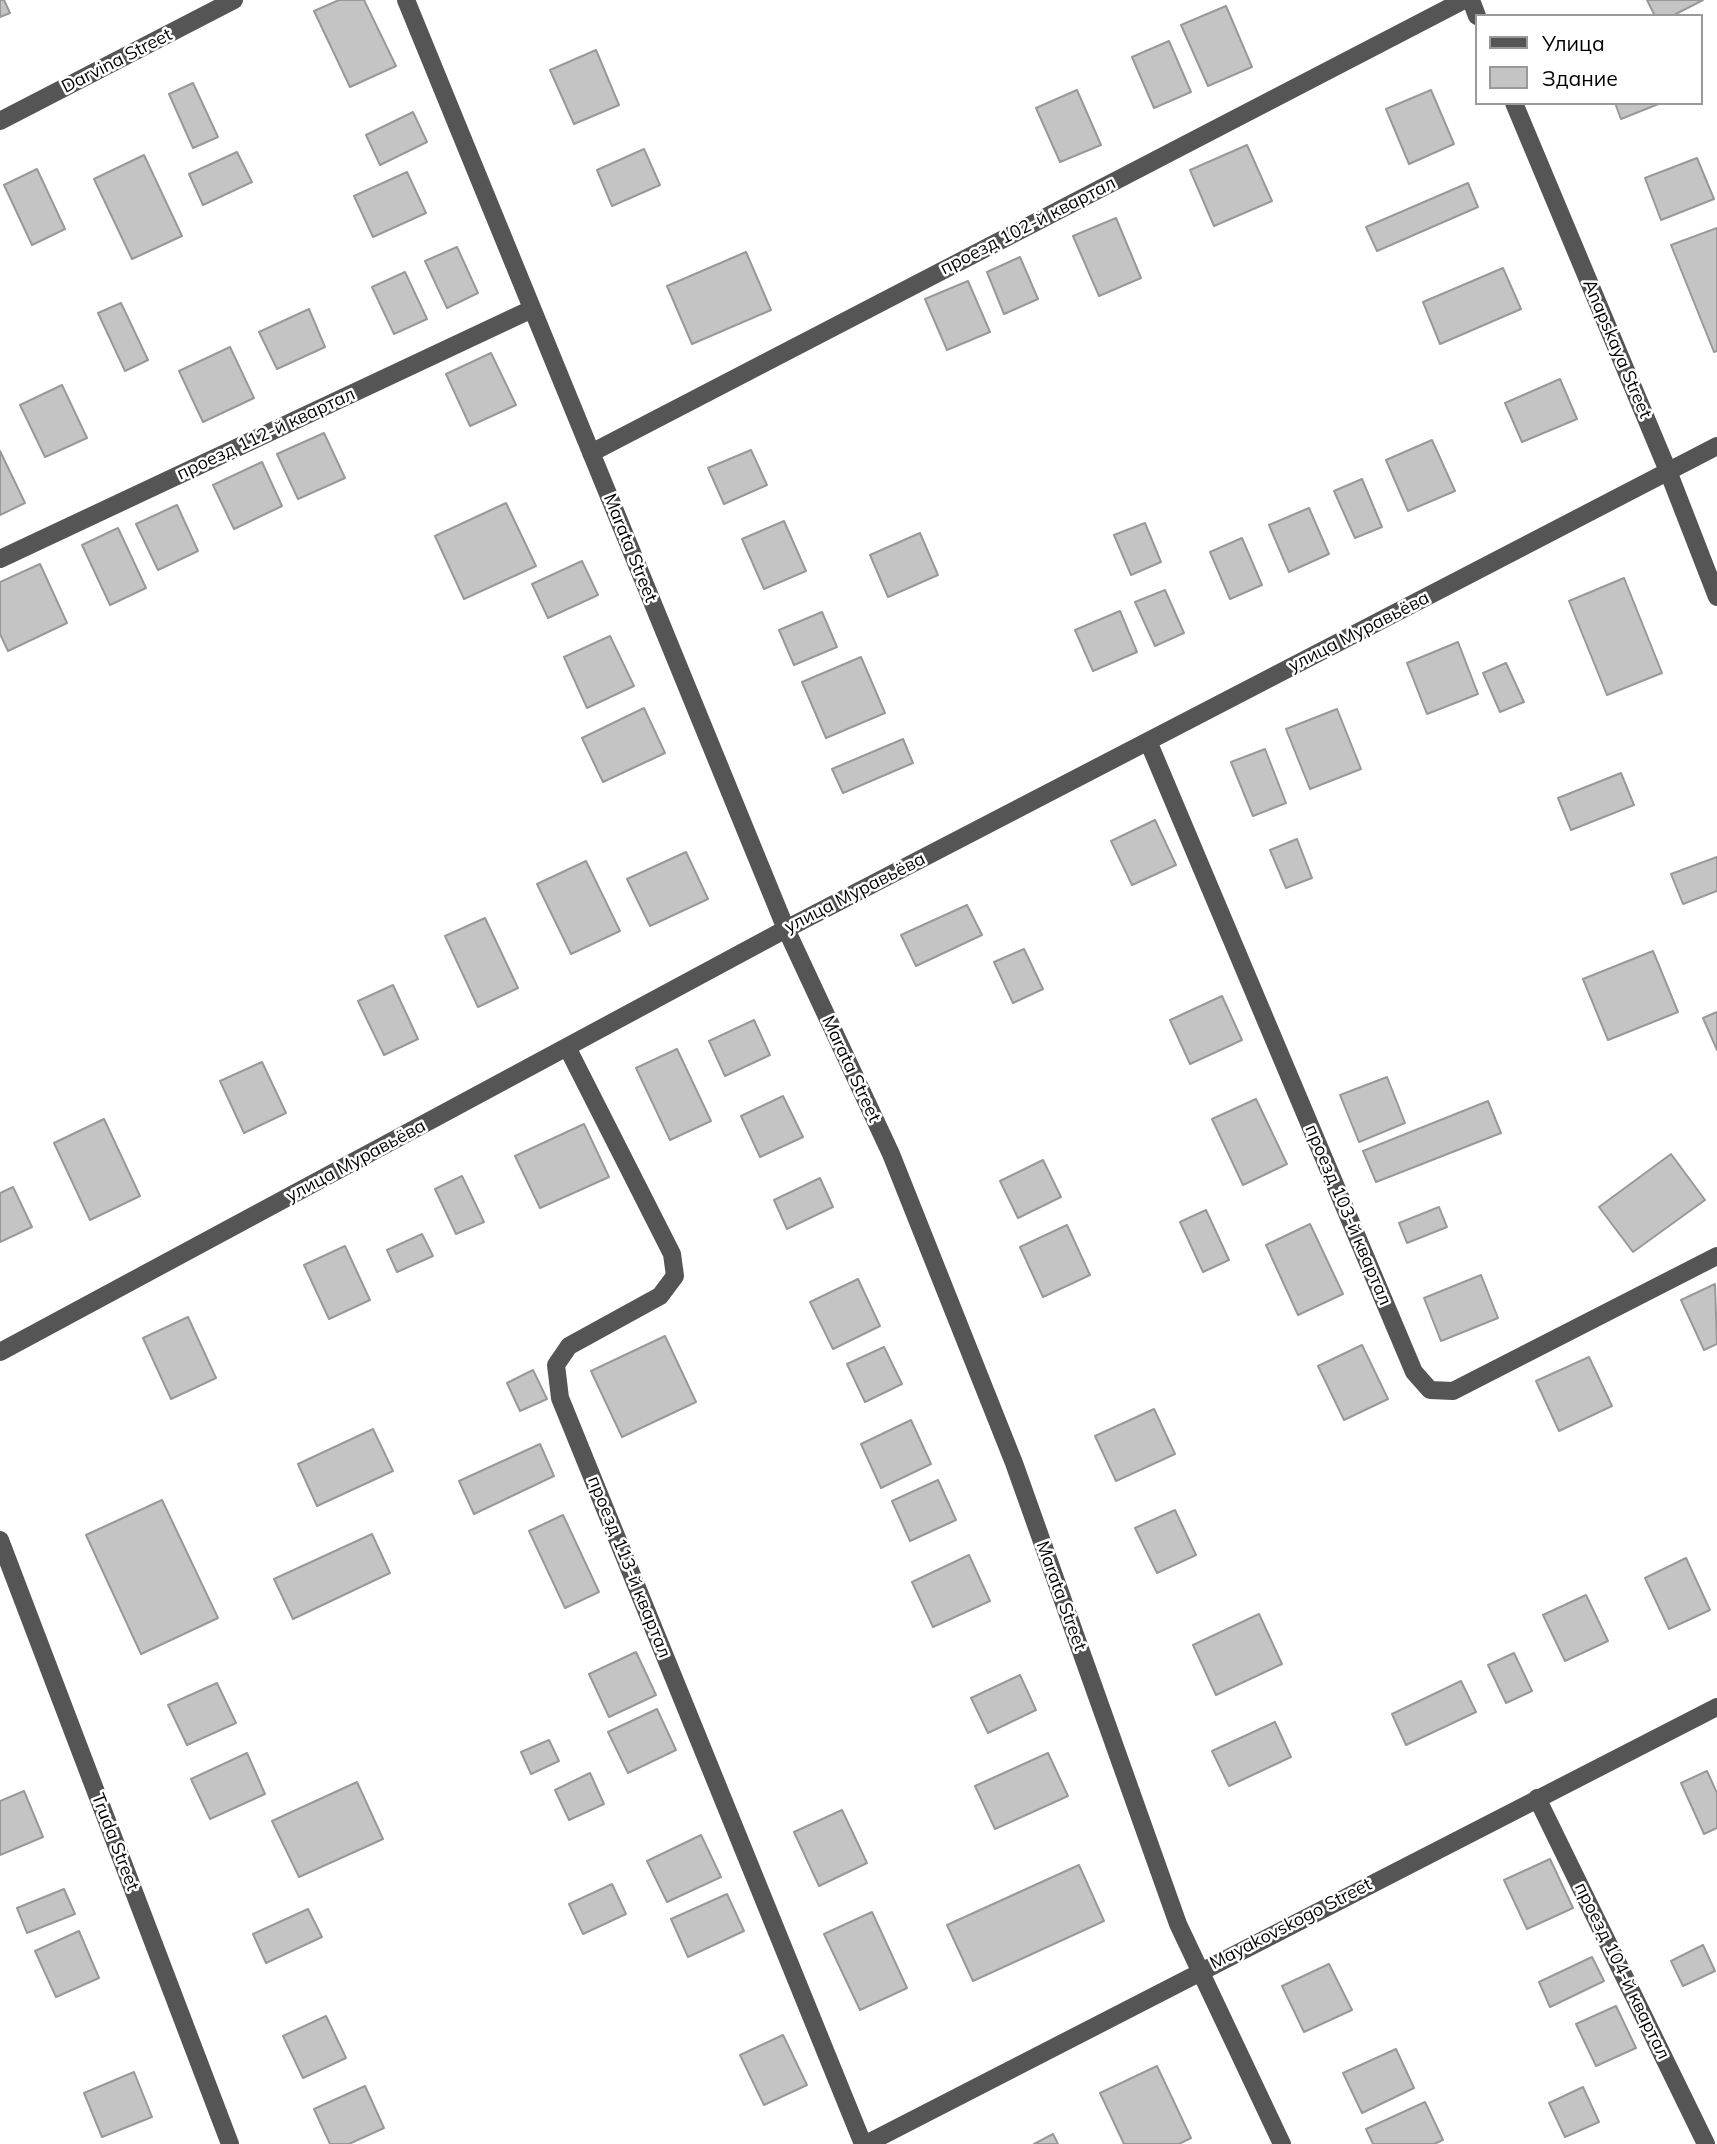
<!DOCTYPE html>
<meta charset="utf-8">
<style>
body{margin:0}
#map{position:relative;width:1717px;height:2144px;overflow:hidden;background:#fff;font-family:Mulish,sans-serif}
canvas{display:block}
.legend{position:absolute;left:1475px;top:14px;width:228px;height:91px;box-sizing:border-box;background:#fff;border:2px solid #999;margin:0;padding:9px 12px;list-style:none;font-size:21px;color:#000}
.legend li{display:flex;align-items:center;gap:14px;height:35px}
.legend b{width:35px;border:2px solid #999}
</style>
<div id="map">
<canvas width="1717" height="2144"></canvas>
<ul class="legend">
<li><b style="height:9px;background:#555"></b>Улица</li>
<li><b style="height:19px;background:#c4c4c4"></b>Здание</li>
</ul>
</div>
<script>
const g = document.querySelector('canvas').getContext('2d');
g.lineJoin = 'round';
function fillPath(path, color) { g.fillStyle = color; g.fill(path, 'evenodd'); }
const poly = rows => new Path2D(rows.map(r => 'M' + r).join(''));
function trace(path, color, width, dash) { g.strokeStyle = color; g.lineWidth = width; g.lineCap = dash ? 'butt' : 'round'; g.setLineDash(dash || []); g.stroke(path); }
function write(font, color, halo, rows, align = 'center') {
  g.font = font + ' Mulish,sans-serif'; g.lineWidth = 5; g.setLineDash([]); g.textBaseline = 'middle'; g.strokeStyle = halo; g.fillStyle = color; for (const [text, x, y, turn = 0] of rows) {
    g.save(); g.translate(x, y); g.rotate((+turn || 0) * Math.PI / 180); g.textAlign = isNaN(turn) ? turn : align; if (halo) g.strokeText(text, 0, 0); g.fillText(text, 0, 0); g.restore();
  }
}
const building = poly([
 [0,0,4,0,10,13,0,17,0,0],
 [339,0,364,0,396,66,350,87,314,11,339,0],
 [1647,0,1703,0,1672,16,1655,16,1647,0],
 [1226,6,1252,67,1208,86,1181,25,1226,6],
 [1169,41,1191,92,1154,108,1132,57,1169,41],
 [596,50,619,105,574,124,550,70,596,50],
 [193,83,218,137,193,148,169,94,193,83],
 [1077,90,1101,145,1060,162,1036,108,1077,90],
 [1431,90,1454,144,1409,164,1386,109,1431,90],
 [1615,103,1661,103,1621,119,1615,103],
 [413,112,427,142,380,165,366,135,413,112],
 [1247,145,1272,201,1214,226,1190,170,1247,145],
 [644,149,660,185,612,206,597,170,644,149],
 [237,152,252,182,203,205,189,174,237,152],
 [144,155,182,236,132,259,94,179,144,155],
 [1697,158,1714,199,1661,220,1645,178,1697,158],
 [37,169,65,229,32,245,4,185,37,169],
 [407,172,426,213,373,237,354,196,407,172],
 [1468,183,1478,207,1377,251,1366,227,1468,183],
 [1116,218,1141,278,1099,296,1073,236,1116,218],
 [1717,228,1717,351,1714,352,1671,245,1717,228],
 [457,247,478,293,447,308,425,261,457,247],
 [746,252,771,310,692,344,667,286,746,252],
 [1020,257,1038,299,1004,314,987,272,1020,257],
 [1503,268,1521,309,1440,344,1423,302,1503,268],
 [405,272,427,319,394,334,372,287,405,272],
 [968,281,990,332,947,350,925,299,968,281],
 [121,303,148,360,125,371,98,313,121,303],
 [309,309,325,347,277,369,259,332,309,309],
 [230,347,254,398,203,422,179,371,230,347],
 [491,353,516,405,470,426,446,374,491,353],
 [1560,379,1577,419,1522,442,1505,403,1560,379],
 [62,385,87,438,45,457,20,405,62,385],
 [324,433,345,478,298,499,277,454,324,433],
 [1432,440,1455,491,1408,511,1386,460,1432,440],
 [751,450,767,485,724,504,708,468,751,450],
 [0,451,25,503,0,515,0,451],
 [262,462,282,506,234,529,213,485,262,462],
 [1362,479,1382,527,1355,538,1334,491,1362,479],
 [506,503,536,566,464,599,435,536,506,503],
 [177,505,198,551,158,570,136,524,177,505],
 [1309,508,1329,554,1289,572,1269,525,1309,508],
 [784,521,806,571,764,589,742,539,784,521],
 [1145,523,1161,562,1131,575,1114,535,1145,523],
 [118,528,146,588,110,605,82,545,118,528],
 [920,533,938,575,888,597,870,555,920,533],
 [1242,538,1262,585,1230,599,1210,552,1242,538],
 [582,561,598,595,548,618,532,584,582,561],
 [40,564,67,623,8,651,0,634,0,582,40,564],
 [1624,578,1662,673,1607,695,1569,601,1624,578],
 [1165,590,1184,633,1155,646,1135,602,1165,590],
 [1120,611,1137,652,1093,671,1075,630,1120,611],
 [822,612,837,647,794,665,779,630,822,612],
 [610,636,634,686,587,708,564,657,610,636],
 [1458,642,1478,694,1427,714,1407,663,1458,642],
 [861,657,885,713,826,738,802,682,861,657],
 [1506,663,1524,702,1500,712,1483,673,1506,663],
 [644,708,665,753,603,782,582,738,644,708],
 [1337,709,1361,769,1310,789,1286,729,1337,709],
 [903,739,913,763,843,793,832,769,903,739],
 [1265,749,1286,803,1253,816,1231,762,1265,749],
 [1621,773,1634,805,1571,830,1558,798,1621,773],
 [1155,820,1176,865,1132,885,1111,841,1155,820],
 [1297,839,1312,878,1286,888,1270,850,1297,839],
 [686,852,708,899,650,926,627,879,686,852],
 [1717,857,1717,891,1683,904,1671,874,1717,857],
 [586,861,620,931,571,954,537,884,586,861],
 [967,905,982,935,916,966,901,935,967,905],
 [485,918,518,988,478,1007,445,936,485,918],
 [1024,949,1043,989,1013,1003,994,962,1024,949],
 [1653,951,1678,1012,1608,1040,1583,979,1653,951],
 [393,985,418,1039,384,1055,358,1001,393,985],
 [1222,996,1242,1040,1190,1064,1170,1020,1222,996],
 [1717,1012,1717,1050,1703,1018,1717,1012],
 [754,1020,770,1055,725,1076,709,1041,754,1020],
 [677,1049,711,1121,670,1140,636,1068,677,1049],
 [262,1062,286,1113,244,1133,220,1081,262,1062],
 [1387,1077,1405,1123,1359,1142,1340,1095,1387,1077],
 [783,1096,803,1137,760,1157,741,1116,783,1096],
 [1256,1099,1287,1164,1243,1185,1212,1119,1256,1099],
 [1488,1101,1501,1133,1376,1182,1363,1151,1488,1101],
 [104,1119,140,1196,90,1220,54,1143,104,1119],
 [584,1124,609,1177,540,1208,515,1156,584,1124],
 [1671,1154,1705,1200,1633,1252,1599,1207,1671,1154],
 [1043,1160,1061,1197,1018,1218,1000,1181,1043,1160],
 [462,1176,484,1222,456,1234,435,1189,462,1176],
 [820,1178,833,1207,787,1229,774,1200,820,1178],
 [13,1187,32,1227,0,1242,0,1193,13,1187],
 [1439,1207,1447,1227,1407,1243,1399,1223,1439,1207],
 [1206,1210,1229,1260,1203,1272,1180,1222,1206,1210],
 [1310,1224,1343,1294,1298,1315,1266,1245,1310,1224],
 [1067,1225,1090,1275,1043,1297,1020,1247,1067,1225],
 [422,1234,433,1256,397,1272,387,1250,422,1234],
 [345,1246,370,1300,329,1319,304,1265,345,1246],
 [1481,1275,1498,1318,1441,1341,1424,1298,1481,1275],
 [858,1279,880,1326,833,1349,810,1302,858,1279],
 [1715,1284,1717,1344,1704,1350,1681,1300,1715,1284],
 [188,1317,216,1378,171,1399,143,1338,188,1317],
 [665,1336,696,1402,622,1437,591,1371,665,1336],
 [1362,1345,1388,1399,1344,1420,1318,1366,1362,1345],
 [884,1347,902,1384,865,1402,847,1364,884,1347],
 [1589,1357,1612,1406,1559,1431,1536,1381,1589,1357],
 [533,1370,547,1399,520,1411,507,1383,533,1370],
 [1154,1409,1175,1454,1116,1481,1095,1436,1154,1409],
 [911,1420,931,1464,881,1488,861,1444,911,1420],
 [373,1429,393,1471,317,1506,298,1464,373,1429],
 [540,1444,554,1476,474,1514,459,1481,540,1444],
 [938,1480,956,1520,910,1541,892,1501,938,1480],
 [162,1500,218,1618,141,1654,86,1535,162,1500],
 [1175,1510,1196,1555,1157,1573,1135,1528,1175,1510],
 [563,1515,599,1592,565,1608,529,1531,563,1515],
 [372,1534,390,1573,293,1619,274,1579,372,1534],
 [969,1555,990,1601,933,1627,912,1582,969,1555],
 [1686,1558,1710,1610,1669,1629,1645,1578,1686,1558],
 [1586,1595,1608,1641,1565,1661,1543,1615,1586,1595],
 [1259,1614,1282,1664,1216,1695,1193,1645,1259,1614],
 [636,1652,656,1695,609,1717,589,1674,636,1652],
 [1514,1653,1532,1691,1506,1703,1488,1665,1514,1653],
 [1020,1675,1036,1710,988,1733,971,1698,1020,1675],
 [1461,1681,1476,1712,1406,1745,1392,1714,1461,1681],
 [217,1683,236,1723,187,1745,168,1705,217,1683],
 [657,1709,676,1750,628,1773,608,1732,657,1709],
 [1275,1722,1291,1757,1229,1786,1212,1751,1275,1722],
 [549,1740,559,1761,531,1774,521,1752,549,1740],
 [247,1753,265,1794,210,1819,191,1779,247,1753],
 [1048,1753,1068,1796,995,1829,975,1786,1048,1753],
 [1707,1771,1717,1793,1717,1828,1704,1834,1681,1783,1707,1771],
 [590,1773,604,1804,569,1820,555,1790,590,1773],
 [357,1782,383,1839,299,1877,272,1821,357,1782],
 [24,1791,43,1837,0,1855,0,1801,24,1791],
 [842,1810,867,1863,819,1886,794,1832,842,1810],
 [701,1835,721,1877,667,1902,647,1861,701,1835],
 [1550,1859,1573,1908,1527,1929,1504,1880,1550,1859],
 [1079,1865,1104,1921,973,1981,947,1925,1079,1865],
 [612,1884,626,1914,583,1934,569,1904,612,1884],
 [64,1889,75,1914,27,1933,17,1908,64,1889],
 [727,1894,744,1931,688,1957,671,1919,727,1894],
 [308,1909,322,1937,266,1963,253,1934,308,1909],
 [872,1912,907,1988,860,2010,824,1934,872,1912],
 [79,1931,99,1978,56,1997,35,1951,79,1931],
 [1703,1945,1715,1971,1683,1986,1671,1961,1703,1945],
 [1592,1957,1604,1981,1550,2007,1539,1982,1592,1957],
 [1329,1964,1352,2010,1304,2032,1282,1986,1329,1964],
 [1616,2006,1636,2048,1596,2066,1576,2024,1616,2006],
 [326,2016,346,2058,303,2078,283,2036,326,2016],
 [783,2035,807,2085,764,2105,740,2055,783,2035],
 [1396,2049,1414,2088,1362,2113,1343,2073,1396,2049],
 [1157,2066,1191,2138,1179,2144,1124,2144,1100,2093,1157,2066],
 [134,2072,152,2117,102,2137,84,2093,134,2072],
 [365,2086,384,2128,349,2144,330,2144,314,2109,365,2086],
 [1583,2087,1599,2122,1565,2137,1549,2103,1583,2087],
 [1425,2102,1443,2140,1434,2144,1373,2144,1366,2129,1425,2102],
 [1053,2134,1058,2144,1034,2144,1053,2134]
]);
fillPath(building, '#c4c4c4');
trace(building, '#999', 2);
trace(poly([
 [406,0,786,929,891,1154,1014,1463,1178,1924,1282,2144],
 [1471,0,1477,16],
 [1514,103,1668,471,1717,597],
 [0,121,234,0],
 [591,453,1464,0],
 [0,559,532,309],
 [1148,741,1414,1372,1430,1390,1453,1391,1717,1256],
 [567,1047,672,1254,675,1276,660,1296,569,1346,556,1365,560,1398,863,2144],
 [0,1352,786,929,1717,446],
 [0,1540,230,2144],
 [1537,1798,1706,2144],
 [866,2144,1717,1707]
]), '#555', 18);
write('18px', '#000', '#fff', [
 ["Darvina Street",117,61,-27],
 ["проезд 102-й квартал",1028,226,-27],
 ["Anapskaya Street",1617,349,67],
 ["проезд 112-й квартал",266,434,-25],
 ["Marata Street",630,548,68],
 ["улица Муравьёва",1359,632,-27],
 ["улица Муравьёва",855,893,-27],
 ["Marata Street",851,1069,65],
 ["улица Муравьёва",356,1161,-28],
 ["проезд 103-й квартал",1348,1215,67],
 ["проезд 113-й квартал",629,1567,68],
 ["Marata Street",1061,1596,70],
 ["Truda Street",115,1842,69],
 ["Mayakovskogo Street",1291,1924,-27],
 ["проезд 104-й квартал",1622,1971,64]
]);
</script>
